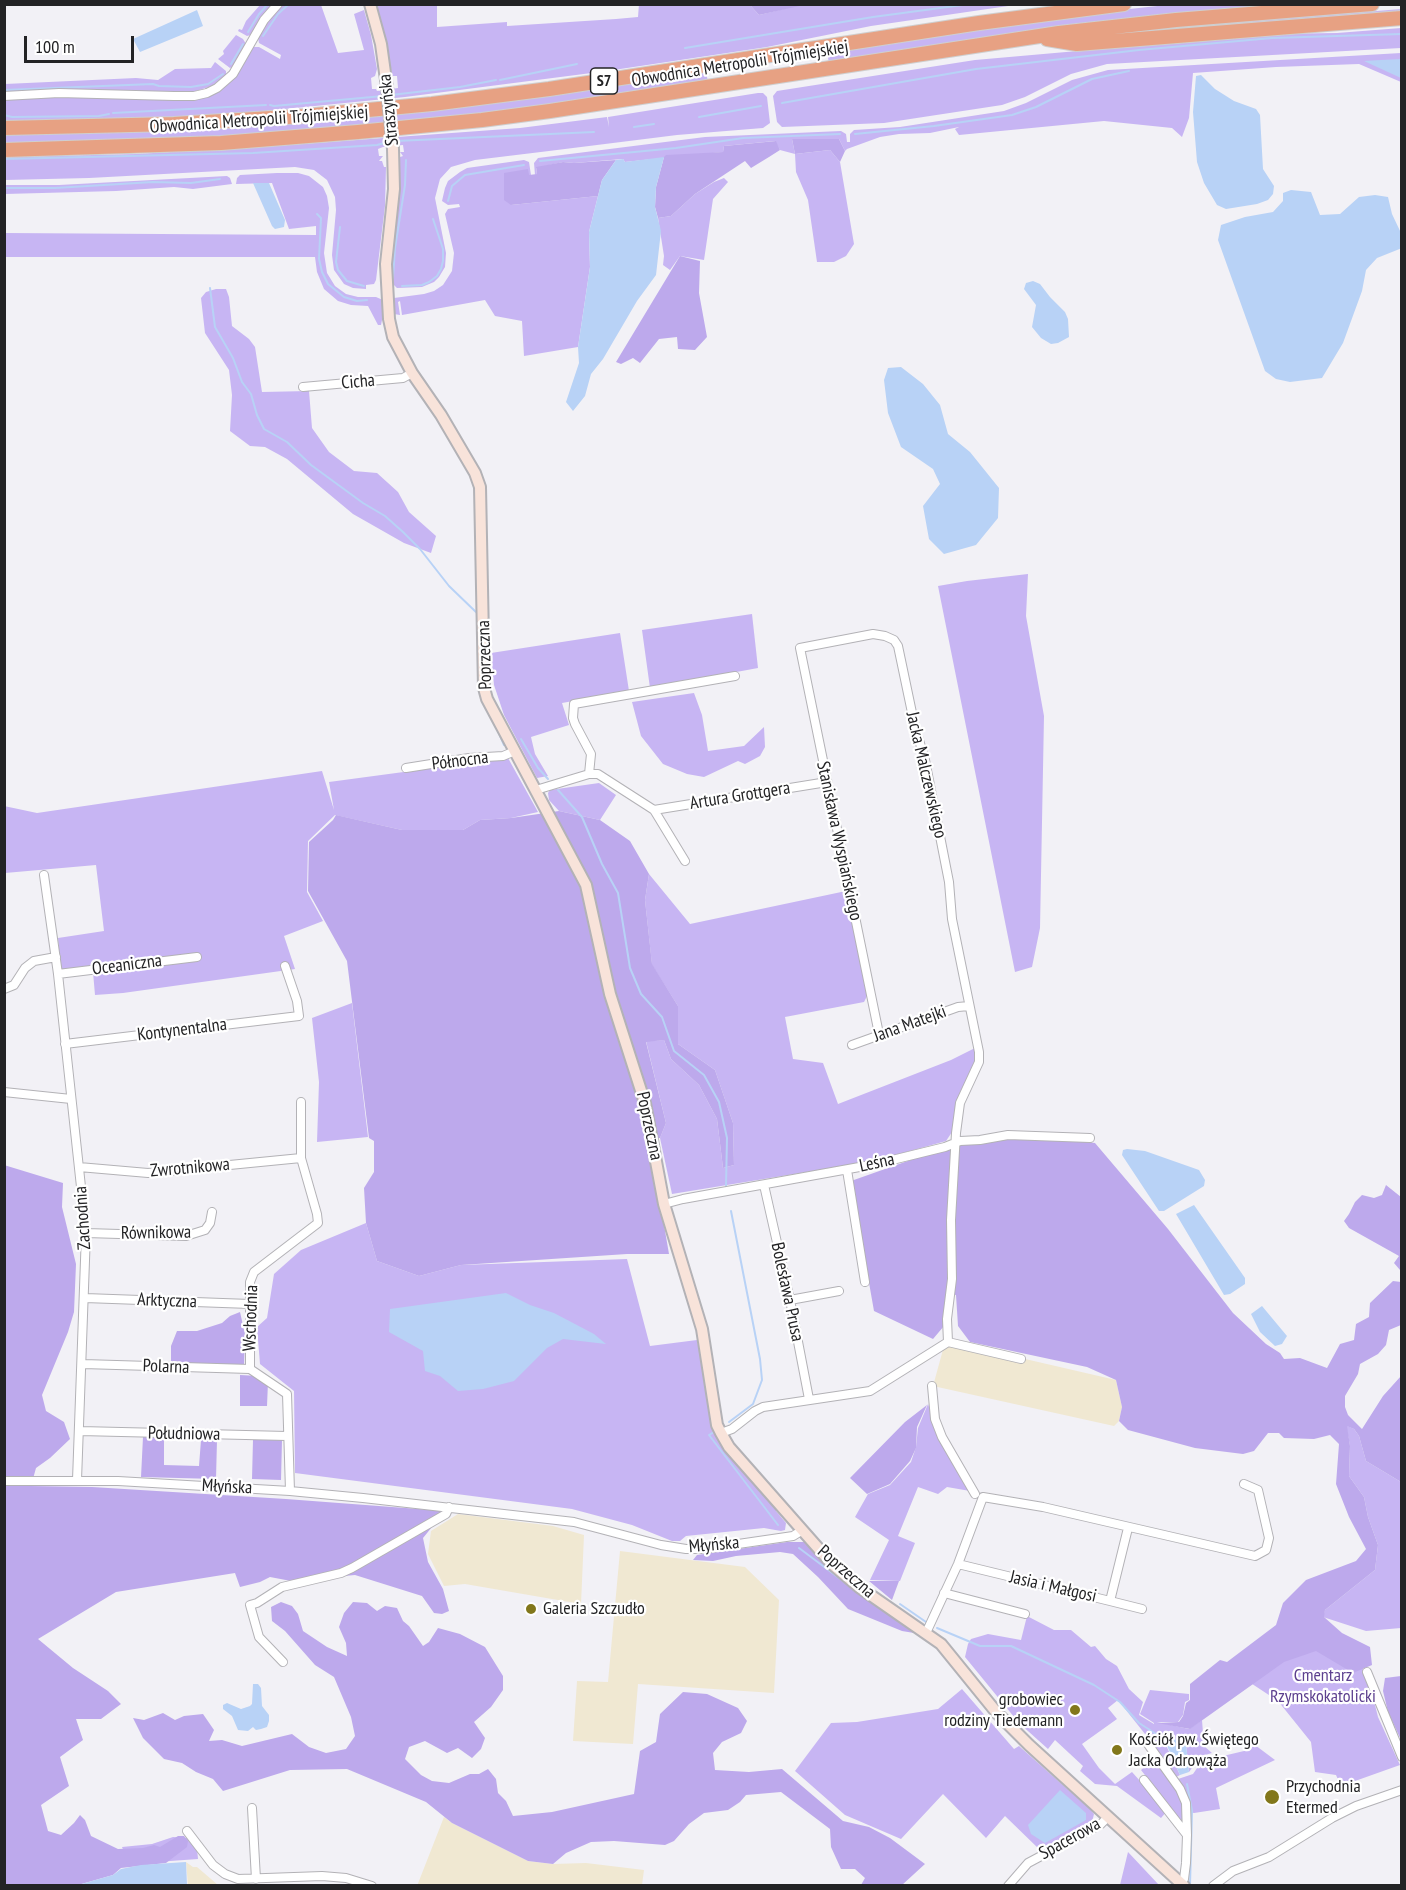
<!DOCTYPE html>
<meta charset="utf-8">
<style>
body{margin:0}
#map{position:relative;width:1406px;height:1890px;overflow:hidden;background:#f2f1f6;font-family:"PT Sans Narrow",sans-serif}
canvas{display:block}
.frame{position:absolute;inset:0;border:6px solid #232325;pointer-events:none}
.scale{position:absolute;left:24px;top:36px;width:110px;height:27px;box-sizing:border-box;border:3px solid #232325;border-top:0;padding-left:8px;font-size:18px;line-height:21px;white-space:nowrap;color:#232325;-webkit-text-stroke:4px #fff;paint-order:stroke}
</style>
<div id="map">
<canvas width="1406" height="1890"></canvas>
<div class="frame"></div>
<div class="scale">100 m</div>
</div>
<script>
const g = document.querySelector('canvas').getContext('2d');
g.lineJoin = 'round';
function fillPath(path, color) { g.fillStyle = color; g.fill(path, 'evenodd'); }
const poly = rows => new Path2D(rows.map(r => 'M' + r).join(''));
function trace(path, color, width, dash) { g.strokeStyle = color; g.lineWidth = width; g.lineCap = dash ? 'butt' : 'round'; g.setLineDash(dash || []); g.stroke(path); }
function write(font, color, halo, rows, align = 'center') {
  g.font = font + ' "PT Sans Narrow",sans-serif'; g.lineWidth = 4.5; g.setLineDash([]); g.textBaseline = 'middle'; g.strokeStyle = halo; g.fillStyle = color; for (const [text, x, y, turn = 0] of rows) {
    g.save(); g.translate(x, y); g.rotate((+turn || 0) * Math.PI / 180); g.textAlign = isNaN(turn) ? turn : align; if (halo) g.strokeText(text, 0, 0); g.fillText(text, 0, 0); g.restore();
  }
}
fillPath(poly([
 [944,1346,969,1346,1116,1380,1122,1407,1119,1421,1114,1426,933,1386],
 [458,1514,553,1526,584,1535,581,1604,465,1584,444,1586,428,1554,431,1531],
 [620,1551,745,1567,779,1600,774,1693,638,1684,633,1744,573,1741,577,1681,608,1682],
 [444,1817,452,1823,528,1861,553,1864,586,1863,644,1870,642,1885,417,1886],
 [186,1862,193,1867,197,1867,218,1885,188,1885]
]), '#f0e8d2');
fillPath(poly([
 [639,4,750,5,759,15,804,4,1015,5,871,26,767,47,607,71,405,97,225,115,5,123,5,99,216,92,232,80,253,47,259,47,280,59,281,55,259,43,258,38,268,21,283,5,321,5,338,53,364,50,354,14,364,10,371,35,377,69,375,76,371,78,372,89,376,89,377,91,398,88,397,76,392,76,391,68,389,69,374,5,437,5,437,27,507,22,507,26,616,19,638,17],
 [1176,4,1318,5,829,64,827,51,1064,16],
 [260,5,273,5,251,35,247,36,238,31,239,29,242,30,246,21],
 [1401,9,1401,14,1076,38,1155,29],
 [1401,28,1401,48,1107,64,1071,74,1025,97,1002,105,884,123,782,127,777,122,773,96,777,91,975,60,1271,34,1337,33],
 [236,35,243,39,246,44,234,66,230,68,218,59,224,54,223,51],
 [1401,53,1401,82,1359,64,1276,67,1193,73,1189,118,1182,137,1172,128,1104,121,959,135,955,129,959,127,930,133,899,134,880,137,847,149,845,151,839,139,792,139,795,154,830,150,840,162,854,244,846,256,834,262,817,262,808,200,796,172,795,154,780,150,775,141,724,146,723,152,663,158,625,162,623,159,574,163,563,162,536,168,537,174,535,175,534,163,538,158,705,137,841,131,846,134,847,142,850,142,850,134,854,130,900,127,1004,111,1026,103,1072,80,1108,70],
 [215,62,226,71,226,75,212,86,196,91,5,93,5,84,136,78,158,80,175,69,211,68],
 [706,70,708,83,504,112,259,136,5,146,4,134,94,132],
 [758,93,763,93,767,97,770,123,763,128,677,135,549,151,475,160,451,167,440,179,435,198,446,253,445,267,439,277,434,282,422,287,397,288,390,281,398,164,400,163,400,157,403,156,400,152,404,152,403,145,383,147,378,149,379,156,383,156,379,161,382,161,384,167,386,167,385,206,376,280,374,284,366,285,366,289,353,288,344,284,334,270,332,255,336,210,335,197,327,180,314,170,295,167,89,178,5,180,4,157,136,154,274,146,520,128,607,117,609,127,608,117],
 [524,160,529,162,531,175,528,175,528,169,511,205,598,196,589,232,590,267,578,347,524,356,522,321,495,316,485,300,402,315,400,301,398,302,400,315,394,314,391,312,391,300,394,298,424,294,434,291,443,285,452,271,454,253,445,214,448,209,460,207,459,204,448,205,442,201,445,188,448,181,460,172,467,168],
 [277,173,298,173,309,176,323,187,327,196,329,208,324,253,327,273,335,286,346,294,358,297,376,297,383,300,384,310,381,325,378,325,368,306,351,305,338,301,324,289,317,272,315,257,5,257,5,233,316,235,316,226,289,229,272,183,236,184,237,178,240,175],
 [227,176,230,178,232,184,193,189,174,187,116,191,5,194,5,185,59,185],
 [724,178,728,182,713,199,704,260,680,256,670,270,663,265,664,256,658,218,671,216,695,194,714,182],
 [216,289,226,289,229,297,232,326,249,339,255,347,262,392,309,391,312,428,329,452,354,471,377,473,398,492,409,512,436,536,431,553,404,543,353,514,287,459,265,447,250,446,230,431,232,395,229,370,205,333,201,298,206,292],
 [1028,574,1026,616,1044,716,1040,928,1032,967,1015,972,938,586,967,581],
 [752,614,758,668,650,688,642,630],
 [620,633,629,691,562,703,569,725,531,737,535,754,548,776,537,778,504,715,494,685,491,653],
 [694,693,702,715,708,751,744,746,764,727,765,747,760,756,745,764,738,761,704,777,687,774,663,764,641,736,632,702],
 [508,758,538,812,511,818,480,820,463,830,402,830,335,815,308,841,307,892,323,921,284,936,295,969,123,993,95,995,93,972,61,975,58,938,104,931,96,865,5,873,4,806,37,813,322,771,334,810,329,782],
 [599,783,616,795,600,820,559,811,549,800,548,793,550,790],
 [649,874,690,924,846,891,867,996,864,1002,785,1017,793,1059,823,1063,838,1104,951,1060,975,1048,976,1057,974,1064,957,1110,952,1132,946,1141,874,1161,672,1194,660,1138,666,1123,646,1041,664,1040,671,1059,699,1085,717,1119,723,1168,734,1165,733,1123,715,1070,678,1044,678,1006,652,965,645,900],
 [352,1003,368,1137,317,1142,319,1082,312,1018],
 [366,1223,377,1261,419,1276,461,1265,627,1259,650,1346,697,1340,714,1427,720,1442,778,1509,776,1511,786,1523,785,1530,781,1531,764,1528,686,1536,680,1541,672,1541,632,1525,572,1509,295,1473,294,1391,260,1364,257,1327,267,1318,274,1274,301,1250],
 [928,1404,938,1432,970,1491,947,1487,938,1494,918,1487,898,1536,915,1543,900,1581,870,1580,889,1540,855,1517,868,1494,890,1485,911,1462,916,1447,918,1428],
 [1346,1425,1354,1429,1359,1436,1366,1461,1401,1482,1401,1628,1366,1631,1323,1617,1325,1610,1375,1570,1378,1545,1368,1517,1364,1497,1349,1476,1350,1446],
 [1027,1616,1054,1630,1071,1630,1091,1647,1095,1646,1106,1659,1117,1666,1129,1689,1143,1702,1139,1715,1154,1724,1154,1723,1140,1714,1150,1690,1189,1694,1189,1700,1185,1702,1183,1715,1178,1722,1157,1722,1189,1729,1202,1720,1204,1746,1212,1753,1201,1756,1189,1772,1186,1744,1177,1743,1174,1735,1163,1739,1180,1775,1174,1778,1147,1741,1149,1739,1118,1700,1108,1708,1117,1719,1082,1744,1099,1768,1115,1784,1132,1772,1167,1811,1161,1818,1117,1786,1095,1784,1080,1771,1083,1766,1055,1740,1048,1749,1019,1723,965,1657,968,1644,971,1639,988,1634,1021,1640],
 [1288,1645,1357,1654,1372,1693,1378,1717,1400,1765,1341,1786,1336,1775,1315,1772,1311,1742,1278,1701,1237,1674],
 [962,1689,1014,1749,1019,1746,1091,1810,1094,1814,1092,1822,1040,1850,1005,1816,986,1838,943,1794,901,1839,845,1815,795,1771,831,1723,857,1722,938,1709],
 [1255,1745,1275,1760,1216,1788,1220,1809,1194,1813,1189,1812,1175,1780,1193,1774,1202,1761,1244,1751],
 [1155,1758,1178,1790,1184,1804,1186,1828,1141,1770],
 [173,1837,188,1838,197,1848,198,1859,129,1864,122,1847,152,1844],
 [1128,1852,1159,1885,1120,1885]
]), '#c7b5f3');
fillPath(poly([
 [750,5,804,5,759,15],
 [792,139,839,139,845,151,840,162,830,150,795,154],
 [776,141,780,150,769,157,751,168,745,161,695,194,671,216,658,218,655,207,656,187,664,157,666,155,723,152,724,146],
 [616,160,602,180,598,196,511,205,504,200,504,173,528,169,529,175,537,174,536,167,563,162,574,163],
 [680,256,700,261,699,293,707,337,695,350,678,349,677,337,659,339,640,363,633,358,621,364,616,362],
 [559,811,600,820,630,841,649,874,645,900,652,964,678,1006,678,1044,715,1070,733,1123,734,1165,723,1168,717,1119,699,1085,671,1059,664,1040,646,1042,666,1123,660,1138,649,1138,669,1254,627,1254,461,1265,419,1276,377,1261,366,1223,364,1188,374,1172,374,1141,369,1138,347,961,308,891,309,842,333,820,336,815,402,830,463,830,480,820,511,818],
 [1025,1135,1095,1143,1168,1229,1233,1313,1266,1344,1280,1353,1284,1359,1300,1358,1327,1368,1340,1344,1354,1340,1356,1324,1369,1317,1370,1303,1393,1281,1401,1282,1401,1325,1389,1330,1386,1345,1378,1354,1360,1364,1358,1374,1345,1396,1345,1407,1348,1415,1362,1429,1383,1396,1401,1376,1401,1482,1366,1461,1359,1436,1354,1429,1347,1426,1350,1446,1349,1476,1364,1497,1368,1517,1378,1545,1375,1570,1325,1610,1324,1617,1342,1633,1370,1647,1372,1665,1353,1673,1316,1651,1284,1662,1190,1729,1157,1723,1179,1722,1183,1716,1186,1703,1190,1700,1190,1684,1220,1660,1227,1662,1276,1625,1283,1603,1306,1580,1356,1561,1366,1549,1349,1517,1336,1484,1339,1444,1330,1435,1314,1439,1284,1438,1279,1433,1268,1433,1254,1451,1243,1454,1195,1448,1128,1430,1119,1421,1122,1407,1116,1380,1087,1367,970,1342,958,1326,956,1295,948,1294,944,1326,933,1339,874,1311,851,1181,936,1151,959,1148,959,1141,972,1136],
 [4,1165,63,1183,62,1207,76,1264,74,1312,68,1332,42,1395,46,1411,64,1422,70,1439,50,1458,36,1468,31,1486,92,1487,286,1499,445,1511,423,1538,428,1562,443,1589,449,1611,442,1614,434,1613,422,1596,355,1575,291,1581,270,1577,260,1582,240,1587,235,1573,116,1592,38,1639,73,1668,108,1691,121,1704,101,1719,76,1719,83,1740,60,1757,69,1786,41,1805,48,1831,61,1835,74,1823,80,1815,85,1820,91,1836,118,1849,143,1848,154,1845,160,1847,178,1836,184,1836,188,1841,187,1847,166,1863,121,1868,113,1875,78,1885,5,1885],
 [1386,1185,1401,1197,1402,1270,1400,1270,1394,1263,1399,1256,1349,1228,1344,1221,1349,1214,1355,1202,1362,1195,1374,1198,1382,1195],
 [240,1312,245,1334,244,1366,171,1363,171,1346,177,1331,197,1331,222,1323,230,1316],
 [240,1375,258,1376,268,1382,267,1406,240,1406],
 [927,1405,917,1427,916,1448,910,1461,890,1484,867,1494,850,1478,905,1422],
 [143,1437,164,1438,164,1465,199,1466,201,1440,217,1440,216,1479,141,1477],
 [253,1440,282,1440,281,1480,252,1479],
 [787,1542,806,1542,920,1634,902,1631,848,1609,818,1577,793,1554,780,1552,736,1556,713,1561,693,1560,697,1555],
 [869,1581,899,1581,892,1600],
 [281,1602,292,1606,298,1614,303,1631,327,1647,347,1656,346,1643,339,1627,344,1613,353,1602,367,1603,377,1611,385,1606,397,1608,403,1621,409,1626,423,1646,429,1642,438,1628,460,1634,485,1647,503,1676,503,1690,491,1707,474,1722,485,1738,481,1749,472,1758,458,1748,447,1753,425,1741,409,1747,405,1759,421,1775,432,1781,449,1783,470,1774,479,1774,488,1769,496,1779,498,1793,506,1801,513,1816,552,1812,634,1794,640,1751,656,1742,660,1714,683,1692,707,1694,738,1708,747,1721,741,1733,722,1742,713,1753,715,1770,749,1772,782,1769,843,1821,869,1827,890,1838,925,1864,902,1885,861,1885,865,1878,855,1869,841,1869,831,1847,830,1829,781,1792,746,1795,740,1802,728,1810,704,1813,689,1824,674,1841,665,1845,614,1841,591,1842,566,1853,553,1864,528,1861,452,1823,426,1802,347,1769,290,1770,223,1791,213,1779,196,1772,182,1763,164,1759,143,1738,133,1718,144,1720,163,1713,175,1720,184,1716,203,1714,214,1730,209,1741,222,1740,242,1746,292,1734,309,1747,326,1753,346,1749,355,1736,351,1717,334,1677,315,1665,285,1631,272,1621,271,1607],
 [1401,1676,1402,1676,1401,1740,1388,1712,1383,1691,1385,1678]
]), '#bda9ec');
fillPath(poly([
 [197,10,203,26,140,52,133,39],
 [1401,59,1401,78,1364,61,1381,60],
 [1201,75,1215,89,1234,101,1256,109,1260,115,1263,169,1274,186,1273,194,1268,200,1257,204,1226,209,1217,205,1204,183,1197,162,1193,112,1196,76],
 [664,157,656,187,655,207,661,231,656,275,637,301,603,359,591,374,585,396,573,411,566,402,579,363,578,347,590,267,589,232,602,180,616,160,623,159,625,162],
 [253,183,269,183,285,220,284,227,275,229,272,226],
 [1291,190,1311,192,1320,215,1340,214,1359,197,1375,195,1388,197,1392,214,1401,233,1402,248,1377,258,1366,270,1362,291,1343,343,1322,378,1290,382,1276,379,1265,371,1218,240,1221,225,1245,217,1273,212,1283,201,1283,193],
 [1033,281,1040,284,1050,297,1065,312,1068,319,1069,337,1058,343,1051,344,1041,338,1032,327,1036,305,1024,289,1026,283],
 [901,367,923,384,940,405,948,434,970,452,999,488,998,518,976,545,944,554,929,539,923,506,940,484,933,469,901,447,888,413,884,380,888,368],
 [1127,1149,1145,1151,1199,1170,1205,1180,1204,1186,1164,1211,1159,1211,1122,1155,1123,1150],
 [1194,1205,1245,1278,1245,1284,1230,1294,1224,1295,1176,1214],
 [506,1293,530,1305,554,1313,594,1334,606,1344,563,1339,547,1348,514,1381,483,1389,458,1391,440,1376,425,1371,423,1351,389,1332,390,1309],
 [1262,1306,1287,1336,1282,1344,1275,1346,1260,1332,1251,1314],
 [253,1684,258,1684,261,1688,262,1706,269,1715,269,1721,267,1727,261,1729,256,1730,253,1727,248,1731,238,1730,232,1716,223,1709,223,1705,227,1703,241,1709,250,1706,252,1704],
 [1174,1736,1177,1743,1182,1740,1186,1744,1189,1772,1180,1775,1164,1739],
 [1060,1790,1086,1813,1086,1820,1045,1843,1031,1834,1028,1825],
 [186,1862,187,1885,78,1885,113,1875,121,1869,141,1865]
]), '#b8d2f6');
trace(poly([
 [248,32,259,14,268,4],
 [263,36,278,14,289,4],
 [685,48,873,17,970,4],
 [231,64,243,44],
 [500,80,577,64],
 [4,90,153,84,159,86,191,87,208,84,223,74],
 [391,95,460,87,496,80],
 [782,103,976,69,1139,50,1272,38,1402,34],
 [270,105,274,106,383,96],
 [113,113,266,105],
 [4,115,12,117,99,116,109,114],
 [699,117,761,106],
 [634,127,654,124],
 [855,134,934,126,1012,115,1036,107,1092,79,1129,71],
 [396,141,594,132],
 [4,159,253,153,377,145,388,142],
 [540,161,676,148,743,138,840,134],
 [4,188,55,188,153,182,191,183,220,179],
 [448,201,452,186,465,175,524,165],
 [317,214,321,218,319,259,322,272,328,284,344,297,357,301,367,300],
 [340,227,336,262,338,270,347,281,364,286],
 [393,278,395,248,405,185,406,160],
 [402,286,422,285,429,282,437,276,441,269,443,261,443,249,433,219],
 [210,288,215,327,233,358,242,382,251,394,257,415,264,429,287,442,311,465,363,503,385,516,403,532,420,549,449,586,478,614,478,632],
 [498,731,504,745],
 [521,739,538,768,548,779],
 [558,790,582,817,602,864,618,893,630,968,641,994,662,1017,674,1051,704,1075,719,1102,727,1138,726,1186],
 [729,1422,753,1404,762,1380,760,1359,731,1211],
 [714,1432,709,1435,778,1525],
 [799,1548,847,1584],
 [900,1604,926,1622],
 [937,1628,980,1646,1011,1646,1094,1685,1120,1702,1139,1723,1164,1739],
 [1187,1784,1192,1811,1190,1885]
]), '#b8d2f6', 2);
const street = poly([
 [4,96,59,93,174,96,194,96,207,93,217,88,233,74,264,20,278,4],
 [303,387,403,378,412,373],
 [406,768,469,758,503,756,515,751],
 [589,774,591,754,575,724,573,718,574,704,735,676],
 [536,790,589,774,598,774,654,810,685,861],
 [654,810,827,782],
 [44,875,58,974,86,1233,77,1480],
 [58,974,197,957],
 [4,989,14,985,25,968,34,961,56,957],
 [879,1034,800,648,873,634,885,636,894,640,898,646,915,727,925,760,949,882,952,919,979,1052,979,1062,960,1103,956,1133,951,1220,952,1279,947,1319,948,1342],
 [65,1044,299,1016,297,1001,285,966],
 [852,1045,958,1007,969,1006],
 [4,1092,71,1099],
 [79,1167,148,1173,301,1158],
 [847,1170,865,1282],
 [764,1185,790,1300,809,1399],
 [664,1204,683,1199,876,1164,945,1147,960,1141,980,1140,1008,1135,1090,1138],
 [86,1233,186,1236,205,1230,210,1223,212,1212],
 [85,1298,250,1304],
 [790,1300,839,1291],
 [948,1342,1021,1359],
 [83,1364,250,1369],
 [932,1386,935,1419,942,1437,975,1494],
 [80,1431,287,1436],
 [721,1433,732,1429,755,1411,763,1407,870,1391,948,1342],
 [4,1481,118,1481,290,1491,363,1498,574,1522,661,1545,686,1549,704,1549,793,1536,801,1531],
 [290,1491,287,1394,250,1369,250,1282,254,1272,318,1223,317,1214,301,1158,301,1102],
 [958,1564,1110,1601,1128,1528],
 [944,1593,1025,1614],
 [1110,1601,1142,1609],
 [926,1633,958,1564,983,1497,1043,1507,1255,1556,1266,1550,1269,1538,1258,1490,1244,1484],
 [283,1662,259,1637,250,1605,257,1603,282,1587,341,1573,352,1568,446,1514,449,1507],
 [1367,1672,1402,1757],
 [1145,1740,1180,1789,1186,1803,1187,1835],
 [1144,1780,1187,1835,1186,1863,1184,1879,1181,1882],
 [252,1808,256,1879],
 [187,1831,213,1865,225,1874,238,1879,322,1876,346,1878,372,1886],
 [1008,1886,1028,1863,1101,1824,1107,1818],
 [1213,1886,1233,1871,1269,1857,1332,1818,1356,1806,1402,1790]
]);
const secondary = poly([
 [370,4,381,44,387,87],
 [393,149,394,189,386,264,389,319,393,337,412,373,441,415,475,473,480,487,484,688,487,699,586,885,610,994,645,1103,664,1204,702,1329,717,1425,721,1433,729,1447,833,1565,859,1587,941,1644,997,1713,1029,1745,1184,1886]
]);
const highway = poly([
 [1047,39,1077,44,1402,18],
 [4,128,174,124,304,116,432,104,549,89,979,23,1124,4],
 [4,150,221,143,358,132,482,120,550,111,1059,33,1176,20,1372,4]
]);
trace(street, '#b3b2b6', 10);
trace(secondary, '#b3b2b6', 14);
trace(highway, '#cfcfcf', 16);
trace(street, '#fff', 8);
trace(secondary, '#f8e3da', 10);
trace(highway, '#e7a183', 14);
const secondaryBridge = poly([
 [387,87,393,149]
]);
trace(secondaryBridge, '#b3b2b6', 14, []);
trace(secondaryBridge, '#f8e3da', 10);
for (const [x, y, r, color] of [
 [531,1609,6,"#82771b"],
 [1075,1710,6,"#82771b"],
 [1117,1750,6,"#82771b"],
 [1272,1797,8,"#82771b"]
]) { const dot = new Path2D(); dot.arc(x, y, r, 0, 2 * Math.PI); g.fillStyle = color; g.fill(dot); trace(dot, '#fff', 2); }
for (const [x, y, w] of [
 [604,81,27]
]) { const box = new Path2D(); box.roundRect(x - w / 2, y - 13, w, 26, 4.5); g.fillStyle = '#fff'; g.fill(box); trace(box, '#232325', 1.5); }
write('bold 16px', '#232325', null, [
 ["S7",604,81]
]);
write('18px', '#232325', '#fff', [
 ["Obwodnica Metropolii Trójmiejskiej",740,64,-9],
 ["Straszyńska",389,110,-96],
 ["Obwodnica Metropolii Trójmiejskiej",259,120,-4],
 ["Cicha",358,382,-5],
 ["Poprzeczna",485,655,-92],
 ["Północna",460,761,-7],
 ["Jacka Malczewskiego",926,775,77],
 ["Artura Grottgera",740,796,-9],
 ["Stanisława Wyspiańskiego",839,841,78],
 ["Oceaniczna",127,965,-7],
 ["Jana Matejki",910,1024,-20],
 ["Kontynentalna",182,1030,-7],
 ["Poprzeczna",649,1126,78],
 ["Leśna",877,1163,-12],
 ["Zwrotnikowa",190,1168,-5],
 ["Zachodnia",83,1218,-94],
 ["Równikowa",156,1233,-1],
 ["Bolesława Prusa",787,1292,78],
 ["Arktyczna",167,1301,2],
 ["Wschodnia",251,1318,-88],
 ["Polarna",166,1367,2],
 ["Południowa",184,1434,1],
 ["Młyńska",227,1487,3],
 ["Młyńska",714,1545,-5],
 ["Poprzeczna",846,1572,41],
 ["Jasia i Małgosi",1053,1587,13],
 ["Spacerowa",1070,1839,-29]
]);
write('18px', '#232325', '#fff', [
 ["Galeria Szczudło",543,1609],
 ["grobowiec",1063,1700,"right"],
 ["rodziny Tiedemann",1063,1721,"right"],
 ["Kościół pw. Świętego",1129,1740],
 ["Jacka Odrowąża",1129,1761],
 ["Przychodnia",1286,1787],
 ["Etermed",1286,1808]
], 'left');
write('18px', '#5c3f8e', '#fff', [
 ["Cmentarz",1323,1676],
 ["Rzymskokatolicki",1323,1697]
]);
</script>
